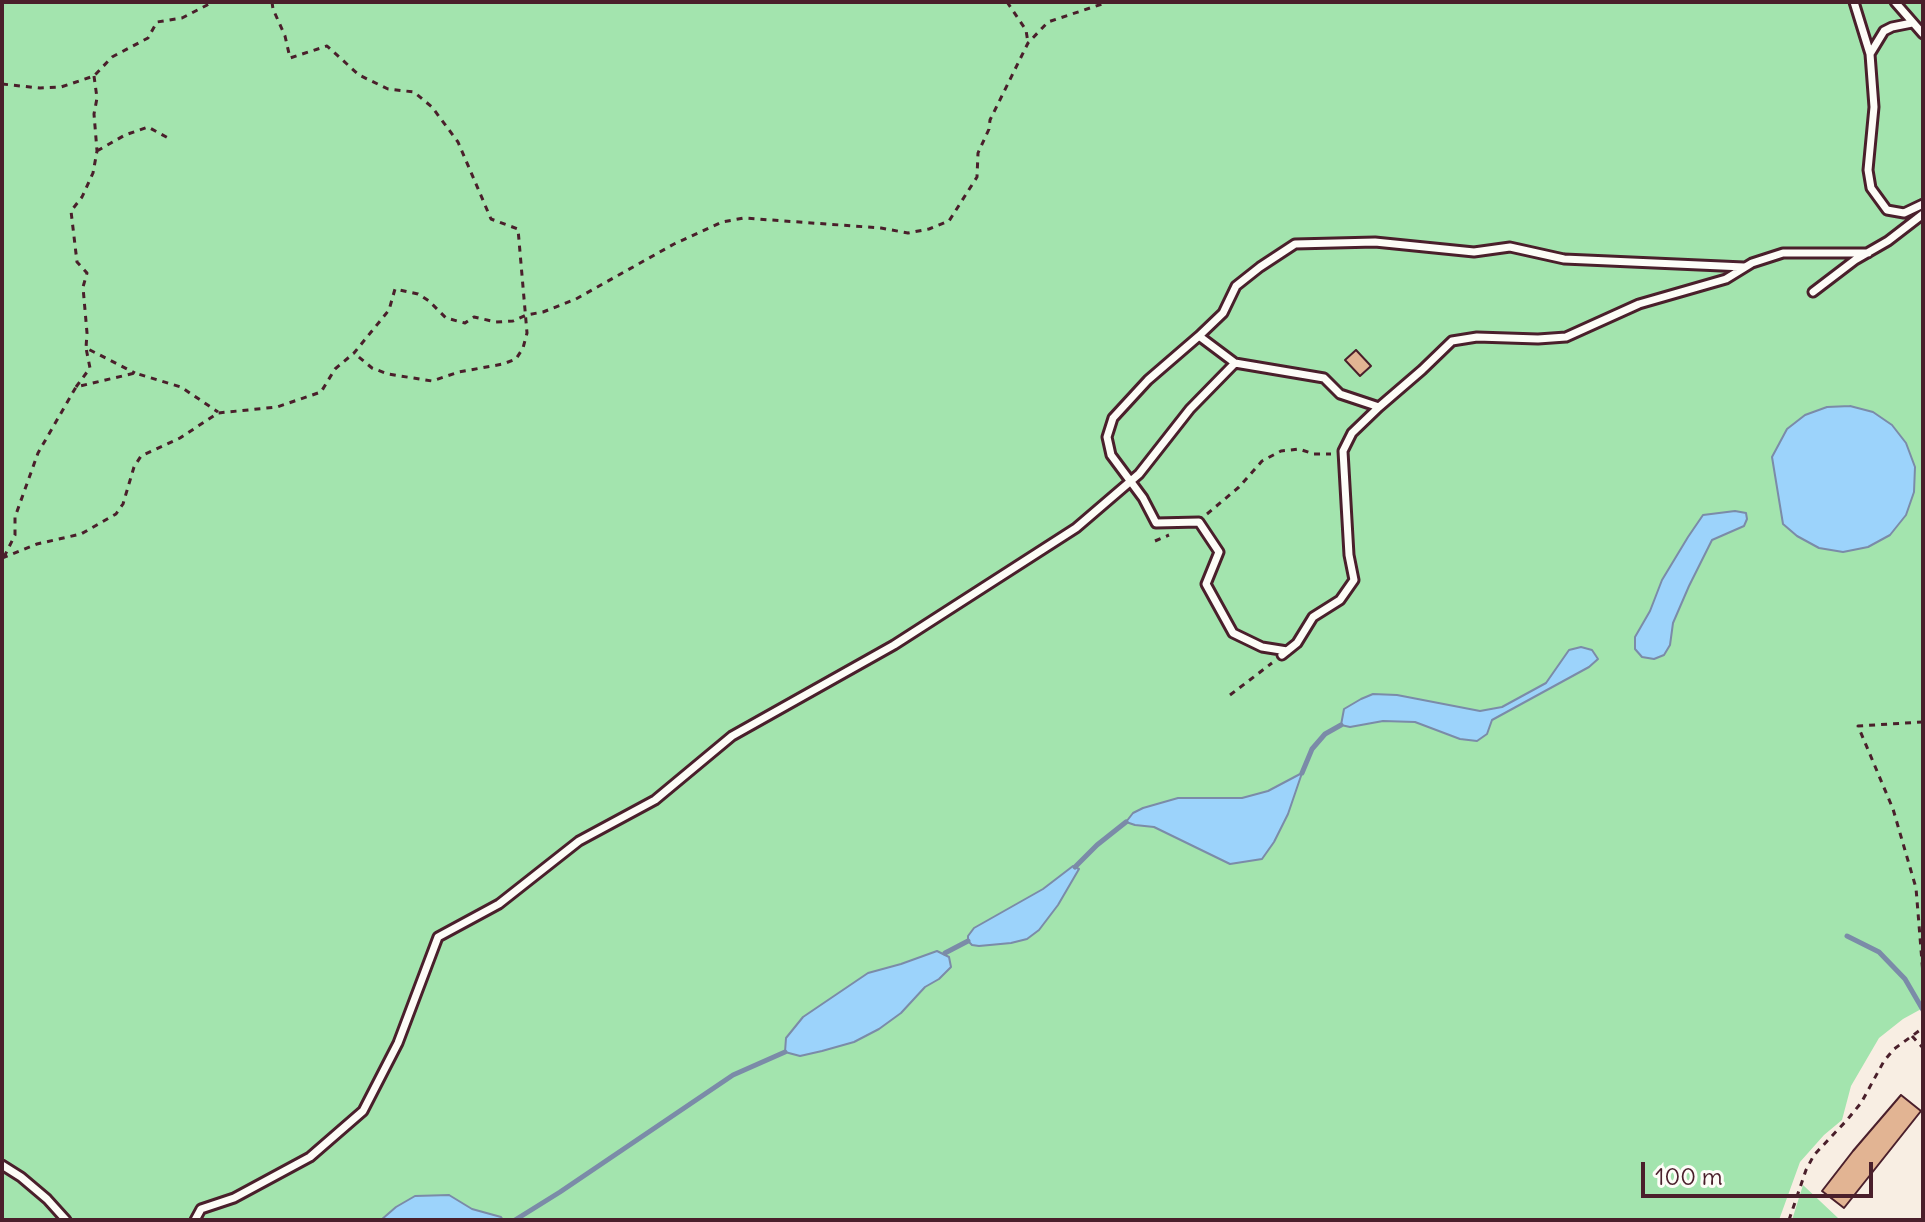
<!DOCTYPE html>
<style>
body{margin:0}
#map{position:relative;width:1925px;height:1222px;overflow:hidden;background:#f8eee3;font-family:Delius,sans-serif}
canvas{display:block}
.frame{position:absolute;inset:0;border:4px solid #4a1f2b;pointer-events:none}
.scale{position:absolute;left:1641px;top:1162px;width:232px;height:36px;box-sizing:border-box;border:4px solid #4a1f2b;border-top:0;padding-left:10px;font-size:24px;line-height:28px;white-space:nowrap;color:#4a1f2b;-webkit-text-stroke:6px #fdfcf7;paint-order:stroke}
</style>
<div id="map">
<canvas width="1925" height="1222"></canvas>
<div class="frame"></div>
<div class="scale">100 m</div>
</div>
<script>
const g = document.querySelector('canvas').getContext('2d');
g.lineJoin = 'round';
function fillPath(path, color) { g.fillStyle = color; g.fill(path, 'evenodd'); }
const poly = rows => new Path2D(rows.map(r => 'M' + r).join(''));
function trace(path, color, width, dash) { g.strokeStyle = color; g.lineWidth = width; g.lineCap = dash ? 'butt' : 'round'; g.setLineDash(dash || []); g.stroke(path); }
fillPath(poly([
 [2,2,1923,2,1923,1008,1903,1019,1879,1038,1851,1086,1842,1120,1824,1135,1800,1162,1779,1220,1722,1220,1721,1218,1718,1220,2,1220],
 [1803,1185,1838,1218,1839,1220,1792,1220]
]), '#a3e4ae');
const water = poly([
 [1850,406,1873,412,1892,425,1906,443,1915,467,1914,492,1906,515,1890,535,1868,547,1843,552,1819,548,1797,536,1783,524,1772,457,1787,429,1805,415,1827,407,1850,406],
 [1735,511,1746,513,1747,519,1744,526,1712,540,1689,586,1673,623,1670,645,1664,655,1654,659,1642,657,1635,649,1635,637,1650,611,1662,580,1688,537,1703,515,1735,511],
 [1581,647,1592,650,1598,659,1589,667,1492,720,1487,734,1477,741,1460,739,1415,722,1383,721,1350,727,1341,725,1344,709,1361,699,1373,694,1397,695,1480,711,1502,707,1546,683,1569,650,1581,647],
 [1302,773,1288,814,1274,842,1262,859,1230,864,1154,827,1135,825,1126,822,1133,813,1143,808,1178,798,1242,798,1268,791,1302,773],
 [1073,866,1079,869,1058,905,1039,930,1027,939,1011,943,979,946,972,945,968,941,968,936,974,928,1043,889,1073,866],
 [937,951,949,957,951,967,939,979,925,987,901,1013,879,1029,854,1042,822,1051,800,1056,785,1052,786,1038,803,1017,834,996,868,973,901,964,937,951],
 [449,1195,472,1209,501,1217,503,1220,381,1220,396,1207,415,1196,449,1195]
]);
fillPath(water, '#9cd3fb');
trace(water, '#7b8ba8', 2);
trace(poly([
 [1302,773,1312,749,1325,734,1341,725],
 [1075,867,1097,845,1126,822],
 [1847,936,1879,952,1905,979,1923,1010],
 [945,953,968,941],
 [515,1220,560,1192,733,1075,785,1052]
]), '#7b8ba8', 5);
const building = poly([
 [1356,350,1371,366,1360,376,1345,360,1356,350],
 [1901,1095,1921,1111,1844,1208,1822,1191,1853,1151,1901,1095]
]);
fillPath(building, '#e2b493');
trace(building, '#4a1f2b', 2);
const service = poly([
 [1854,2,1870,54],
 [1895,2,1923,34],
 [1912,23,1892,27,1884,31,1870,54,1874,107,1868,170,1871,188,1887,210,1904,213,1923,204],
 [1813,292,1855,260,1888,241,1923,214],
 [1199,336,1223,313,1236,286,1260,267,1295,244,1375,242,1474,252,1510,247,1564,259,1744,267],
 [1235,363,1199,336,1148,380,1113,418,1107,437,1111,455,1143,498,1156,523,1199,522,1219,552,1206,584,1233,633,1262,647,1287,651],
 [1282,655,1297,643,1313,617,1340,600,1354,580,1349,555,1343,451,1352,433,1379,407],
 [2,1165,21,1177,47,1199,66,1220],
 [195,1220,201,1209,234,1198,310,1157,363,1111,398,1043,438,937,499,904,579,841,655,800,732,736,894,645,1076,528,1139,474,1190,409,1235,363,1324,378,1340,394,1379,407,1422,370,1452,341,1477,337,1538,339,1566,337,1639,304,1726,279,1752,263,1783,253,1868,253]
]);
trace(service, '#4a1f2b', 13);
trace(poly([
 [272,2,273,9,285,36,290,58,327,46,359,75,388,89,414,92,432,107,458,142,491,219,518,229,527,333,523,348,516,359,503,364,459,372,432,381,388,374,372,368,354,353],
 [1007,2,1026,30,1028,43],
 [94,76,97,98,94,114,97,151,93,173,82,197,71,211,77,262,87,273,83,287,87,333,86,348,135,373],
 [2,84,40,88,61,87,94,76,112,57,148,38,157,22,182,18,213,2],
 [97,151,125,135,148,127,170,139],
 [76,387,90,368,86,348],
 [1207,514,1239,487,1262,461,1281,451,1299,449,1314,454,1331,454],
 [1155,541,1169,535],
 [4,557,15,535,15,517,38,453,76,387,135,373,181,387,218,412],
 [2,558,37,544,81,534,116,514,123,504,134,467,141,456,180,438,218,413,277,407,321,392,335,369,354,353,389,310,395,289,418,294,429,301,446,318,465,323,474,317,496,322,513,321,526,315,543,312,576,299,674,244,722,222,744,218,881,228,908,233,929,229,949,221,977,177,978,153,989,129,990,120,1028,43,1048,22,1108,2],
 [1230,695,1272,663],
 [1923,722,1858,726,1893,809,1916,888,1923,974],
 [1912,1036,1923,1048],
 [1789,1220,1806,1170,1814,1155,1847,1120,1861,1103,1884,1061,1894,1049,1923,1028]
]), '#4a1f2b', 3, [6, 6]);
trace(service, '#fdfcf7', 7);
</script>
